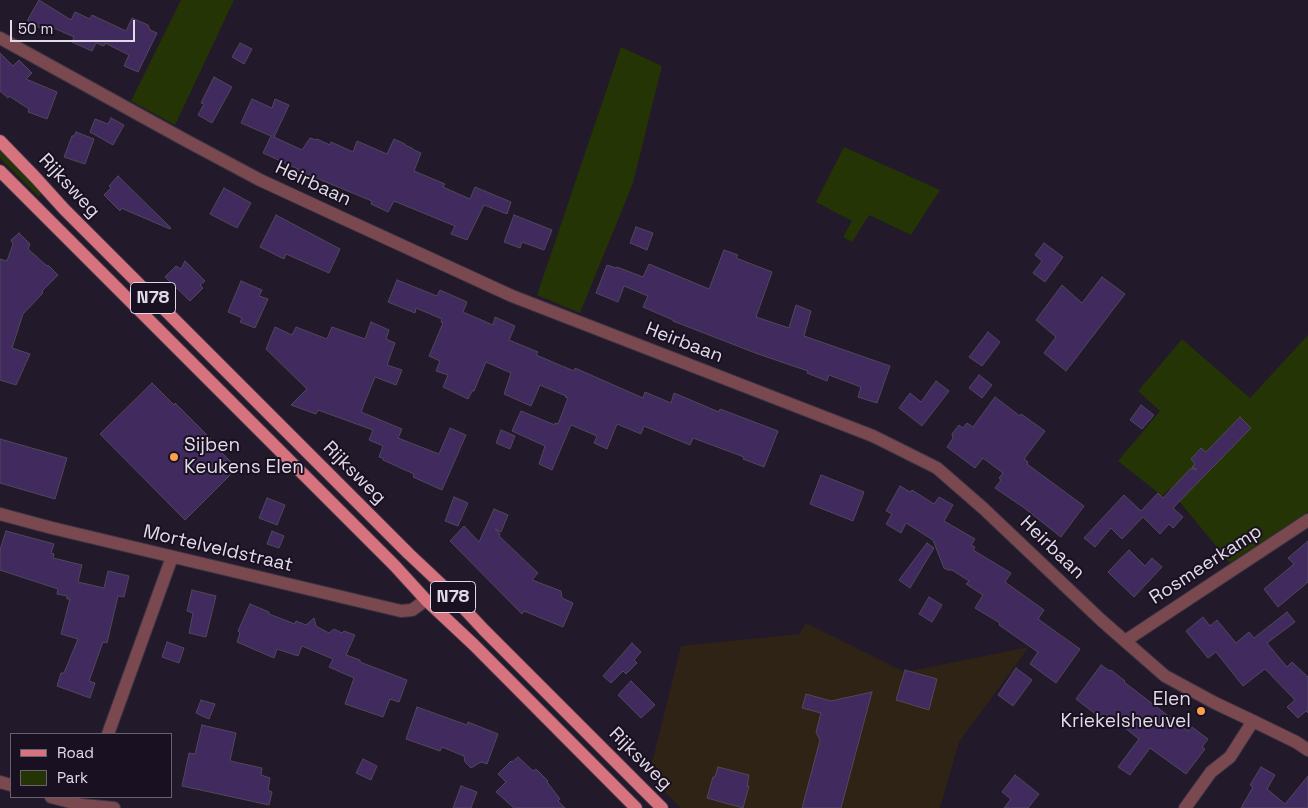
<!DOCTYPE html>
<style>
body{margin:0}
#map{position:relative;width:1308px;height:808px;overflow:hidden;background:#22192a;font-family:"Space Grotesk",sans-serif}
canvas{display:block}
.legend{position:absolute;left:10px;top:733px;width:162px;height:65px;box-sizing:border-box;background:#191021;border:1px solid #696170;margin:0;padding:6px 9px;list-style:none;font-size:15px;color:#e1dbe7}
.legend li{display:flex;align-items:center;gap:10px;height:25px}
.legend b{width:25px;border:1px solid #696170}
.scale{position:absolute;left:10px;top:20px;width:125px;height:22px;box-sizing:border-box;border:2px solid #e1dbe7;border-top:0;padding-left:6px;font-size:15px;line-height:18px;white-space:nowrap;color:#e1dbe7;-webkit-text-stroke:4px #191021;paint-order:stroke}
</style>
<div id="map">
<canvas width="1308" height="808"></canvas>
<ul class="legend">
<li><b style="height:6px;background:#d7727f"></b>Road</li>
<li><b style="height:14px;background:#243405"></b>Park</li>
</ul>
<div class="scale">50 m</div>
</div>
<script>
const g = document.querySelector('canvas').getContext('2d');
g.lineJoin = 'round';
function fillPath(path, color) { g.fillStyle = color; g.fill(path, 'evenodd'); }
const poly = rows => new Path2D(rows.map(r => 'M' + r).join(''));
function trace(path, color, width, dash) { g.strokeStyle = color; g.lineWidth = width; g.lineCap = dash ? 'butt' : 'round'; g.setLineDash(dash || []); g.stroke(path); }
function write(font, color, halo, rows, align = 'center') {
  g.font = font + ' "Space Grotesk",sans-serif'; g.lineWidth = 4; g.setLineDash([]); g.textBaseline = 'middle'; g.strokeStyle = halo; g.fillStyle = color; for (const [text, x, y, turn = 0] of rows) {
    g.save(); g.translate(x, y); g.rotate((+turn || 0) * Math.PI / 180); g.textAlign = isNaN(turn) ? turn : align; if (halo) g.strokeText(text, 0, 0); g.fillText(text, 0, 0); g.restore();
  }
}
fillPath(poly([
 [806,623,905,672,1029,647,959,742,940,808,681,808,650,777,645,768,653,759,681,646,799,634]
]), '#2e2314');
fillPath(poly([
 [181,0,234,0,175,125,131,101],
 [621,47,662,66,633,183,580,313,537,295],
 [0,147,23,170,41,193,39,197,0,158],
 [844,147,940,190,911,235,869,215,852,242,843,237,852,221,816,202],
 [1308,335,1308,512,1230,563,1169,489,1162,496,1118,461,1160,411,1138,391,1182,339,1250,398]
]), '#243405');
const building = poly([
 [39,0,71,20,75,12,90,19,92,15,126,31,132,18,148,25,150,30,157,33,138,72,124,66,129,55,105,43,104,46,96,43,92,51,72,42,74,37,47,25,44,30,27,21,39,0],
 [240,43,252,49,244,64,232,57,240,43],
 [0,53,13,66,19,60,32,73,26,79,57,92,47,119,28,112,29,109,9,96,8,98,0,91,0,53],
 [214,77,232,87,212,123,198,115,204,104,201,103,214,77],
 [252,99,272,108,275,99,289,105,274,137,302,150,310,138,316,140,317,139,330,145,331,142,353,152,357,141,387,154,394,139,405,144,405,145,412,148,412,149,421,153,414,171,445,184,443,187,470,199,475,187,511,202,507,214,484,205,467,240,451,234,455,226,394,201,388,212,371,204,372,201,297,170,298,169,263,153,271,136,241,123,252,99],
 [111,118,124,125,113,145,90,132,95,119,108,124,111,118],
 [76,132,94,139,85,164,64,157,72,136,74,136,76,132],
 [118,176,171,228,170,229,121,208,120,211,104,195,111,188,109,186,118,176],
 [224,188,251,203,237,228,210,214,224,188],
 [276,215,340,249,329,273,286,254,284,259,260,247,276,215],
 [514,215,552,230,544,250,522,242,520,248,504,242,514,215],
 [636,227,653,233,647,250,630,243,636,227],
 [19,233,30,244,28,249,47,266,48,265,58,275,42,291,43,293,23,314,12,348,30,354,16,385,0,380,0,259,7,261,13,244,11,240,19,233],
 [1044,243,1063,257,1045,282,1033,273,1042,261,1035,255,1044,243],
 [724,250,738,255,736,258,772,272,756,317,789,328,796,305,811,311,804,336,890,366,877,403,858,397,861,387,829,375,827,381,807,373,808,371,758,354,673,321,673,320,643,307,648,296,624,286,618,302,596,293,607,265,616,268,617,267,643,277,649,264,709,289,724,250],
 [185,261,205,281,200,285,203,288,190,301,165,277,176,266,181,269,185,261],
 [1102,277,1125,294,1066,371,1044,353,1056,337,1036,320,1062,285,1082,303,1102,277],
 [397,280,437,296,440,290,467,302,463,312,493,325,495,317,515,326,509,340,538,352,536,355,574,371,575,368,643,398,645,392,671,403,674,393,719,412,720,409,778,431,764,467,743,459,744,457,693,438,690,445,644,426,641,434,617,424,607,449,594,443,597,436,571,425,552,470,539,464,545,446,512,431,521,411,555,425,555,423,558,424,568,398,565,397,566,396,540,385,531,406,504,394,511,373,486,362,474,391,472,391,468,399,443,387,448,375,436,371,440,361,429,356,443,323,441,322,442,319,416,308,415,313,388,302,397,280],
 [241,281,262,290,259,296,268,299,255,328,240,322,242,318,228,312,241,281],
 [371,322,389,330,386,339,395,343,387,365,402,370,396,385,375,377,361,412,402,429,398,438,439,454,450,428,466,435,442,490,413,477,414,474,383,460,383,458,379,457,383,446,369,440,373,430,318,410,316,414,291,405,307,389,266,349,275,327,292,335,296,327,327,339,332,327,365,339,371,322],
 [988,332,1000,342,982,366,969,357,988,332],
 [979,375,992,385,982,398,969,388,979,375],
 [936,381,949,391,922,426,899,408,910,393,921,402,936,381],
 [152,383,174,405,175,403,217,445,215,446,237,468,185,520,100,434,152,383],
 [995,397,1020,416,1021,414,1045,431,1024,459,1028,462,1027,464,1084,506,1061,537,1023,507,995,488,1001,480,999,478,1003,473,983,458,975,468,947,447,953,438,952,434,959,425,963,428,967,423,973,427,995,397],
 [1141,405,1154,415,1142,429,1130,420,1141,405],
 [1240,417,1251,428,1173,508,1183,517,1173,528,1169,524,1160,534,1143,517,1122,539,1111,528,1095,547,1084,538,1124,495,1141,511,1158,493,1163,498,1191,468,1197,470,1192,467,1195,464,1191,459,1201,448,1206,452,1240,417],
 [501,430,515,436,510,449,496,443,501,430],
 [0,439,67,458,55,499,0,483,0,439],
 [821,475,864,492,853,521,810,504,821,475],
 [900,486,910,492,912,490,934,504,939,497,953,505,944,521,975,539,971,545,975,547,973,550,1011,573,1005,582,1044,610,1038,619,1080,649,1056,683,1030,664,1038,652,999,625,1000,623,975,608,983,595,966,584,969,581,952,570,948,570,944,568,933,540,906,523,901,533,886,524,892,514,886,511,900,486],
 [454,497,468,503,458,526,445,521,454,497],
 [267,498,285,505,277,525,259,518,267,498],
 [494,509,508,515,501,532,495,529,500,534,499,536,538,573,532,580,561,591,562,598,573,603,563,627,524,611,522,614,450,541,464,526,479,542,494,509],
 [6,531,54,544,51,553,54,554,53,558,82,565,78,582,104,588,108,571,129,576,124,597,118,596,107,643,103,642,89,681,95,683,90,698,57,686,61,673,64,673,78,639,61,634,70,599,67,599,67,596,57,594,58,589,0,570,0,550,6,531],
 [272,531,284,536,279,548,267,544,272,531],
 [1308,541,1308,582,1278,607,1264,589,1294,564,1288,558,1308,541],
 [927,543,934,548,910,588,899,580,927,543],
 [1129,550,1145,566,1152,558,1162,567,1134,597,1108,572,1129,550],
 [192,590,216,596,206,637,189,633,193,613,187,611,192,590],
 [929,597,942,605,932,622,919,614,929,597],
 [250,604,269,612,269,614,295,624,296,621,306,625,314,618,316,626,329,633,334,629,342,633,344,631,355,635,346,655,360,660,360,662,407,680,399,702,390,699,383,717,345,704,354,678,329,667,333,659,302,646,298,656,277,649,274,658,237,642,240,633,238,631,250,604],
 [1287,612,1295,622,1267,643,1287,667,1292,662,1308,677,1308,713,1306,711,1298,718,1287,707,1295,700,1265,669,1243,686,1216,652,1208,658,1186,631,1203,617,1210,626,1217,620,1236,643,1249,632,1254,638,1287,612],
 [167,642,184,648,179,663,162,657,167,642],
 [632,643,641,652,634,660,637,663,626,674,623,671,611,683,603,676,632,643],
 [1101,665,1110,671,1111,670,1125,681,1124,682,1188,731,1192,727,1208,739,1202,747,1205,749,1186,774,1150,748,1130,775,1118,767,1139,739,1111,717,1106,722,1076,699,1101,665],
 [1016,668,1032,680,1013,706,998,695,1016,668],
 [905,670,937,679,929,710,896,700,905,670],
 [631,681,655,705,641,718,618,695,631,681],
 [872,692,841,808,802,808,820,740,816,732,821,713,802,708,806,694,831,701,872,692],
 [201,700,215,704,209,719,196,713,201,700],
 [417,707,467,725,468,722,498,734,487,764,481,762,471,768,465,762,464,756,442,747,440,751,406,739,417,707],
 [202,725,236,733,230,761,262,768,261,775,270,778,268,790,272,792,269,805,182,786,189,753,195,754,202,725],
 [518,757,533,771,536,769,548,781,547,782,560,799,558,801,565,808,514,808,496,792,506,782,498,774,511,761,512,762,518,757],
 [363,759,377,766,371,780,356,773,363,759],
 [718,767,749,775,747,786,749,786,743,808,707,798,713,777,715,777,718,767],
 [1261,767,1275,775,1267,789,1285,804,1308,776,1308,808,1241,808,1253,787,1250,785,1261,767],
 [1015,775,1039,794,1028,808,1004,808,1011,799,1002,792,1015,775],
 [461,786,477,792,471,808,453,808,461,786]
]);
fillPath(building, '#412a5d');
trace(building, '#50485c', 1);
const minor = poly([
 [0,38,185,140,260,180,340,217,512,296,873,436,937,468,984,509,1101,620,1165,676,1215,703,1253,721,1296,742,1308,750],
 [0,514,52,528,401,611,412,610,426,600],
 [1125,641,1308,520],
 [108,734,172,557],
 [0,782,11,785],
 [51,797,82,805,114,808],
 [1185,808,1211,772,1230,757,1253,721]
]);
const major = poly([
 [0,141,35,177,64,209,409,554,442,585,484,630,662,808],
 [0,171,395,566,426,600,474,645,636,808]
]);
trace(minor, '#3d3444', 14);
trace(major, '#3d3444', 14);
trace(minor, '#7a494f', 12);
trace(major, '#d7727f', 12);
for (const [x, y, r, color] of [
 [174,457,5,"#f8a14a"],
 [1201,711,5,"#f8a14a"]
]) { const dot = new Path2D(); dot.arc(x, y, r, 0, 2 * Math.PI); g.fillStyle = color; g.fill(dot); trace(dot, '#191021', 2); }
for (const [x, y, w] of [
 [153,298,45],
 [453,597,45]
]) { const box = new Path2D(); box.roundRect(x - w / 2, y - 15.5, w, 31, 4); g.fillStyle = '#191021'; g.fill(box); trace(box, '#e1dbe7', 1); }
write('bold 18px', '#e1dbe7', null, [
 ["N78",153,298],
 ["N78",453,597]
]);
write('19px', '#e1dbe7', '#191021', [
 ["Heirbaan",313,184,25],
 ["Rijksweg",69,186,47],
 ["Heirbaan",684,343,21],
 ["Rijksweg",354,473,45],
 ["Heirbaan",1052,548,44],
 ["Mortelveldstraat",218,549,13],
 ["Rosmeerkamp",1206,565,-33],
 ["Rijksweg",640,759,45]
]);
write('19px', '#e1dbe7', '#191021', [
 ["Sijben",184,446],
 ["Keukens Elen",184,468],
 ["Elen",1191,700,"right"],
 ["Kriekelsheuvel",1191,722,"right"]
], 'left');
</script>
